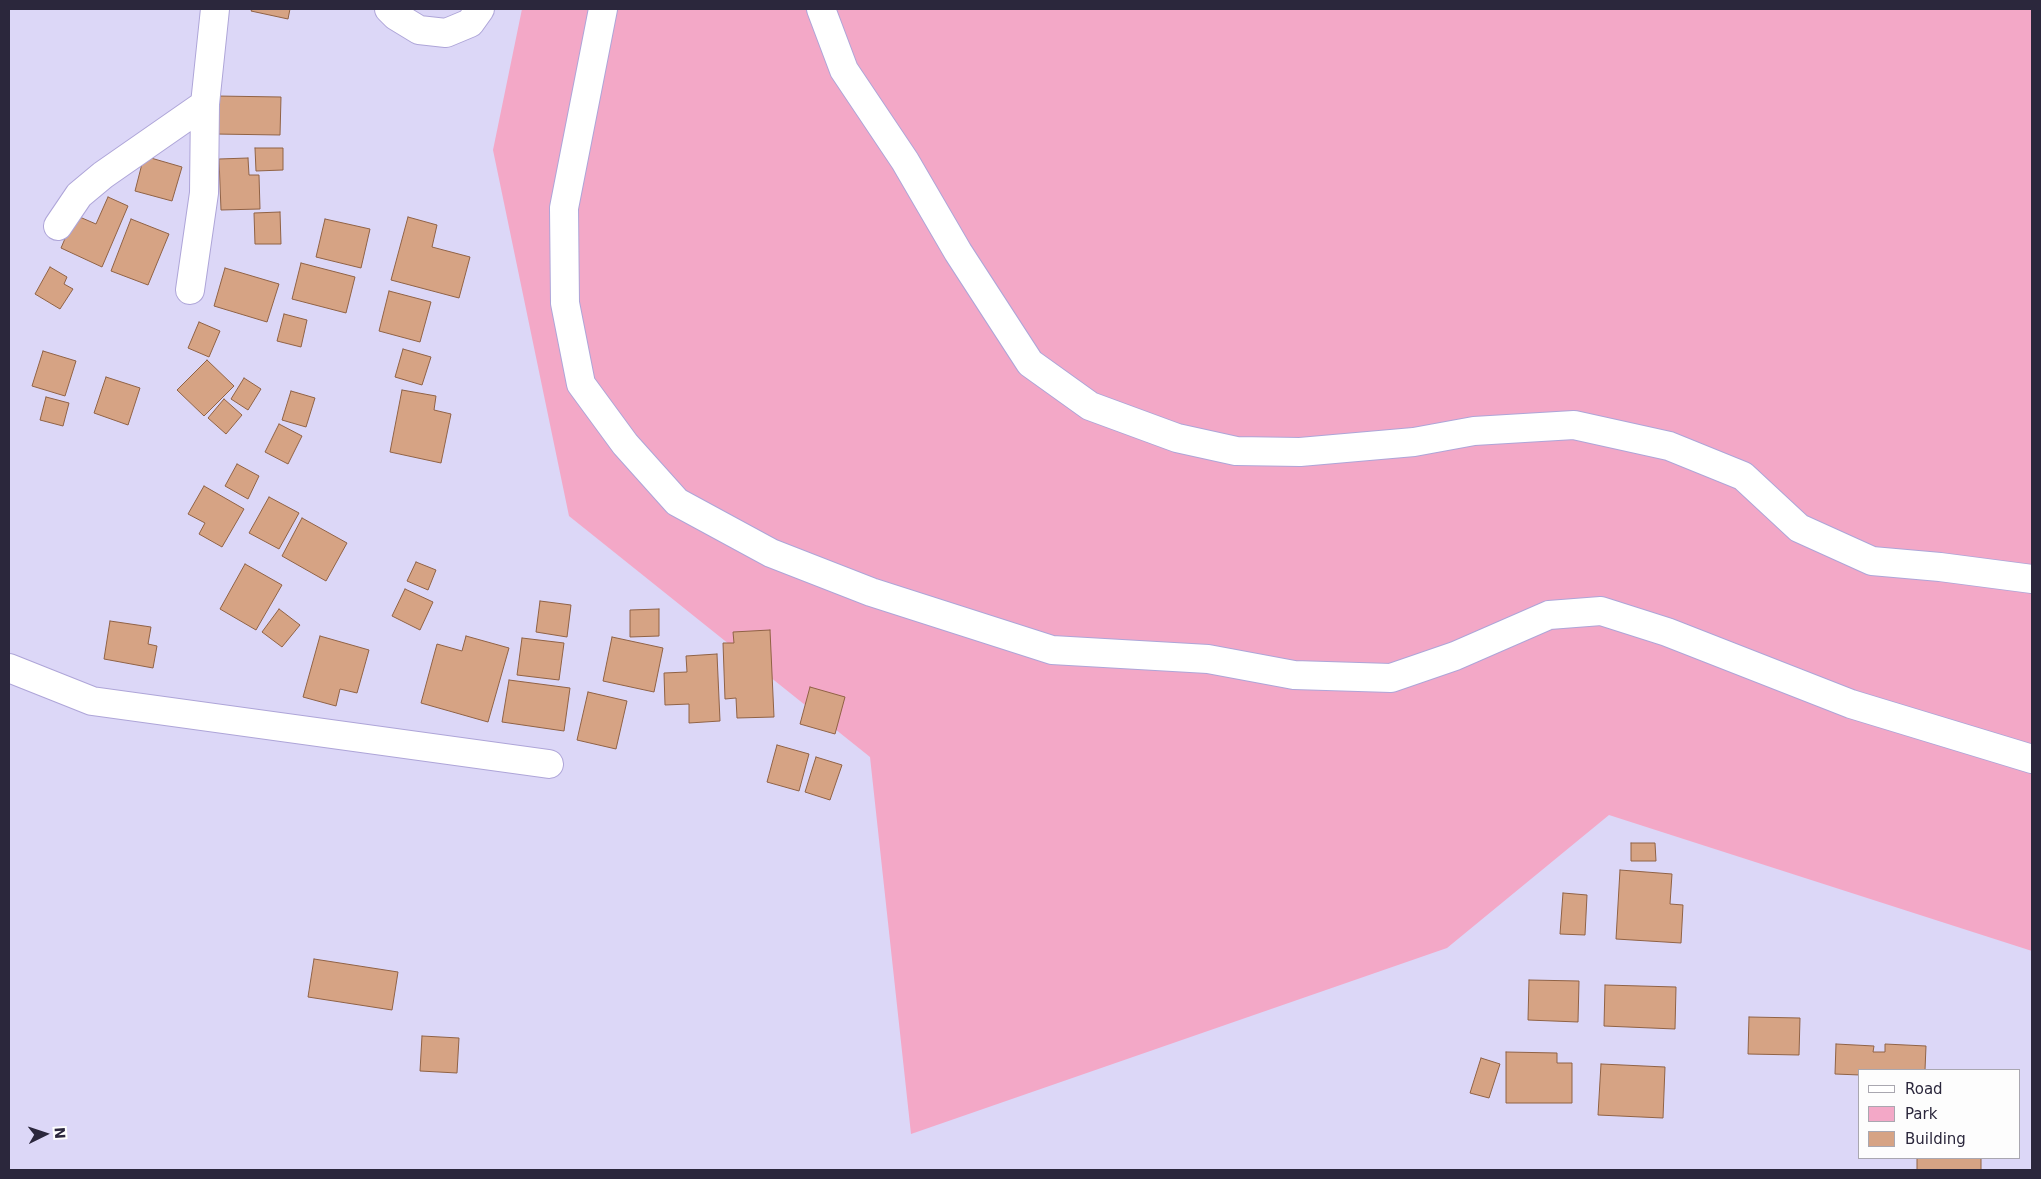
<!DOCTYPE html>
<style>
body{margin:0}
#map{position:relative;width:2041px;height:1179px;overflow:hidden;background:#dcd7f7;font-family:"DejaVu Sans",sans-serif}
canvas{display:block}
.frame{position:absolute;inset:0;border:10px solid #2b273c;pointer-events:none}
.legend{position:absolute;left:1858px;top:1069px;width:162px;height:90px;box-sizing:border-box;background:#fdfdfd;border:1px solid #a9a7b0;margin:0;padding:6px 9px;list-style:none;font-size:15px;color:#2b273c}
.legend li{display:flex;align-items:center;gap:10px;height:25px}
.legend b{width:25px;border:1px solid #a9a7b0}
.north{position:absolute;left:20px;top:1109px;width:50px;height:50px;-webkit-text-stroke:4px #fdfdfd;paint-order:stroke;rotate:86deg;font-size:14px;font-weight:700;line-height:20px;text-align:center;color:#2b273c}
.north::after{content:'';display:block;margin:auto;width:18px;height:22px;background:#2b273c;clip-path:polygon(50% 0,100% 100%,50% 72%,0 100%)}
</style>
<div id="map">
<canvas width="2041" height="1179"></canvas>
<div class="frame"></div>
<ul class="legend">
<li><b style="height:6px;background:#fff"></b>Road</li>
<li><b style="height:14px;background:#f3a8c7"></b>Park</li>
<li><b style="height:14px;background:#d6a384"></b>Building</li>
</ul>
<div class="north">N</div>
</div>
<script>
const g = document.querySelector('canvas').getContext('2d');
g.lineJoin = 'round';
function fillPath(path, color) { g.fillStyle = color; g.fill(path, 'evenodd'); }
const poly = rows => new Path2D(rows.map(r => 'M' + r).join(''));
function trace(path, color, width, dash) { g.strokeStyle = color; g.lineWidth = width; g.lineCap = dash ? 'butt' : 'round'; g.setLineDash(dash || []); g.stroke(path); }
fillPath(poly([
 [522,9,2032,9,2032,951,1609,815,1447,948,911,1134,870,757,569,516,493,150]
]), '#f3a8c7');
const building = poly([
 [252,9,290,9,288,19,251,11,252,9],
 [216,96,281,97,280,135,215,134,216,96],
 [255,148,283,148,283,170,256,171,255,148],
 [144,156,182,167,172,201,135,191,144,156],
 [248,158,249,175,259,175,260,209,221,210,219,159,248,158],
 [108,197,128,206,102,267,61,248,75,215,96,224,108,197],
 [280,212,281,244,255,244,254,213,280,212],
 [408,217,437,225,432,247,470,257,459,298,391,280,408,217],
 [131,219,169,234,148,285,111,271,131,219],
 [325,219,370,229,361,268,316,257,325,219],
 [301,263,355,277,346,313,292,299,301,263],
 [50,267,67,277,64,284,73,289,60,309,35,294,50,267],
 [225,268,279,284,267,322,214,306,225,268],
 [389,291,431,302,420,342,379,331,389,291],
 [284,314,307,320,301,347,277,341,284,314],
 [199,322,220,331,209,357,188,348,199,322],
 [403,349,431,357,422,385,395,377,403,349],
 [43,351,76,361,65,396,32,386,43,351],
 [207,360,234,386,204,416,177,390,207,360],
 [106,377,140,388,128,425,94,413,106,377],
 [244,378,261,389,248,410,231,399,244,378],
 [402,390,436,396,434,410,451,414,441,463,390,452,402,390],
 [291,391,315,398,306,427,282,420,291,391],
 [46,397,69,403,63,426,40,420,46,397],
 [224,399,242,415,226,434,208,418,224,399],
 [279,424,302,436,288,464,265,452,279,424],
 [237,464,259,476,248,499,225,486,237,464],
 [204,486,244,509,222,547,199,534,205,523,188,514,204,486],
 [269,497,299,513,279,549,249,533,269,497],
 [302,518,347,543,326,581,282,556,302,518],
 [416,562,436,570,428,590,407,581,416,562],
 [245,564,282,585,256,630,220,609,245,564],
 [405,589,433,602,420,630,392,616,405,589],
 [540,601,571,605,567,637,536,632,540,601],
 [279,609,300,625,282,647,262,632,279,609],
 [659,609,659,636,630,637,630,610,659,609],
 [110,621,151,627,148,644,157,646,153,668,104,659,110,621],
 [770,630,774,717,737,718,736,698,725,699,723,643,734,643,733,632,770,630],
 [320,636,369,650,357,693,340,689,336,706,303,697,320,636],
 [466,636,509,648,488,722,421,703,437,644,462,651,466,636],
 [612,637,663,648,654,692,603,681,612,637],
 [522,638,564,643,559,680,517,675,522,638],
 [717,654,720,721,689,723,689,704,665,705,664,673,687,672,686,656,717,654],
 [509,680,570,688,564,731,502,722,509,680],
 [810,687,845,697,835,734,800,724,810,687],
 [588,692,627,701,616,749,577,740,588,692],
 [777,745,809,754,799,791,767,782,777,745],
 [816,757,842,765,830,800,805,792,816,757],
 [1631,843,1655,843,1656,861,1631,861,1631,843],
 [1620,870,1672,874,1670,904,1683,905,1681,943,1616,939,1620,870],
 [1563,893,1587,895,1585,935,1560,934,1563,893],
 [314,959,398,972,392,1010,308,997,314,959],
 [1529,980,1579,981,1578,1022,1528,1020,1529,980],
 [1605,985,1676,987,1675,1029,1604,1026,1605,985],
 [1749,1017,1800,1018,1799,1055,1748,1054,1749,1017],
 [422,1036,459,1038,457,1073,420,1071,422,1036],
 [1836,1044,1874,1046,1873,1052,1885,1052,1885,1044,1926,1046,1925,1070,1860,1070,1860,1075,1835,1074,1836,1044],
 [1506,1052,1557,1053,1557,1063,1572,1063,1572,1103,1506,1103,1506,1052],
 [1481,1058,1500,1064,1489,1098,1470,1093,1481,1058],
 [1601,1064,1665,1067,1663,1118,1598,1115,1601,1064],
 [1917,1158,1981,1158,1981,1170,1917,1170,1917,1158]
]);
fillPath(building, '#d6a384');
trace(building, '#906245', 1);
const minor = poly([
 [389,9,396,16,419,30,446,33,470,23,480,9],
 [58,226,79,195,103,175,205,104],
 [190,290,204,193,205,104,215,9],
 [9,668,92,701,549,764]
]);
const trunk = poly([
 [603,9,564,208,565,303,581,384,625,444,677,502,771,553,871,592,1052,650,1208,659,1294,675,1391,678,1455,656,1549,615,1601,611,1667,632,1851,704,2032,759],
 [821,9,844,70,905,161,958,252,1030,363,1090,406,1177,438,1236,451,1300,452,1414,442,1474,431,1574,425,1669,446,1743,476,1799,528,1872,561,1940,567,2032,579]
]);
trace(minor, '#aea5d8', 30);
trace(trunk, '#aea5d8', 30);
trace(minor, '#fff', 28);
trace(trunk, '#fff', 28);
</script>
